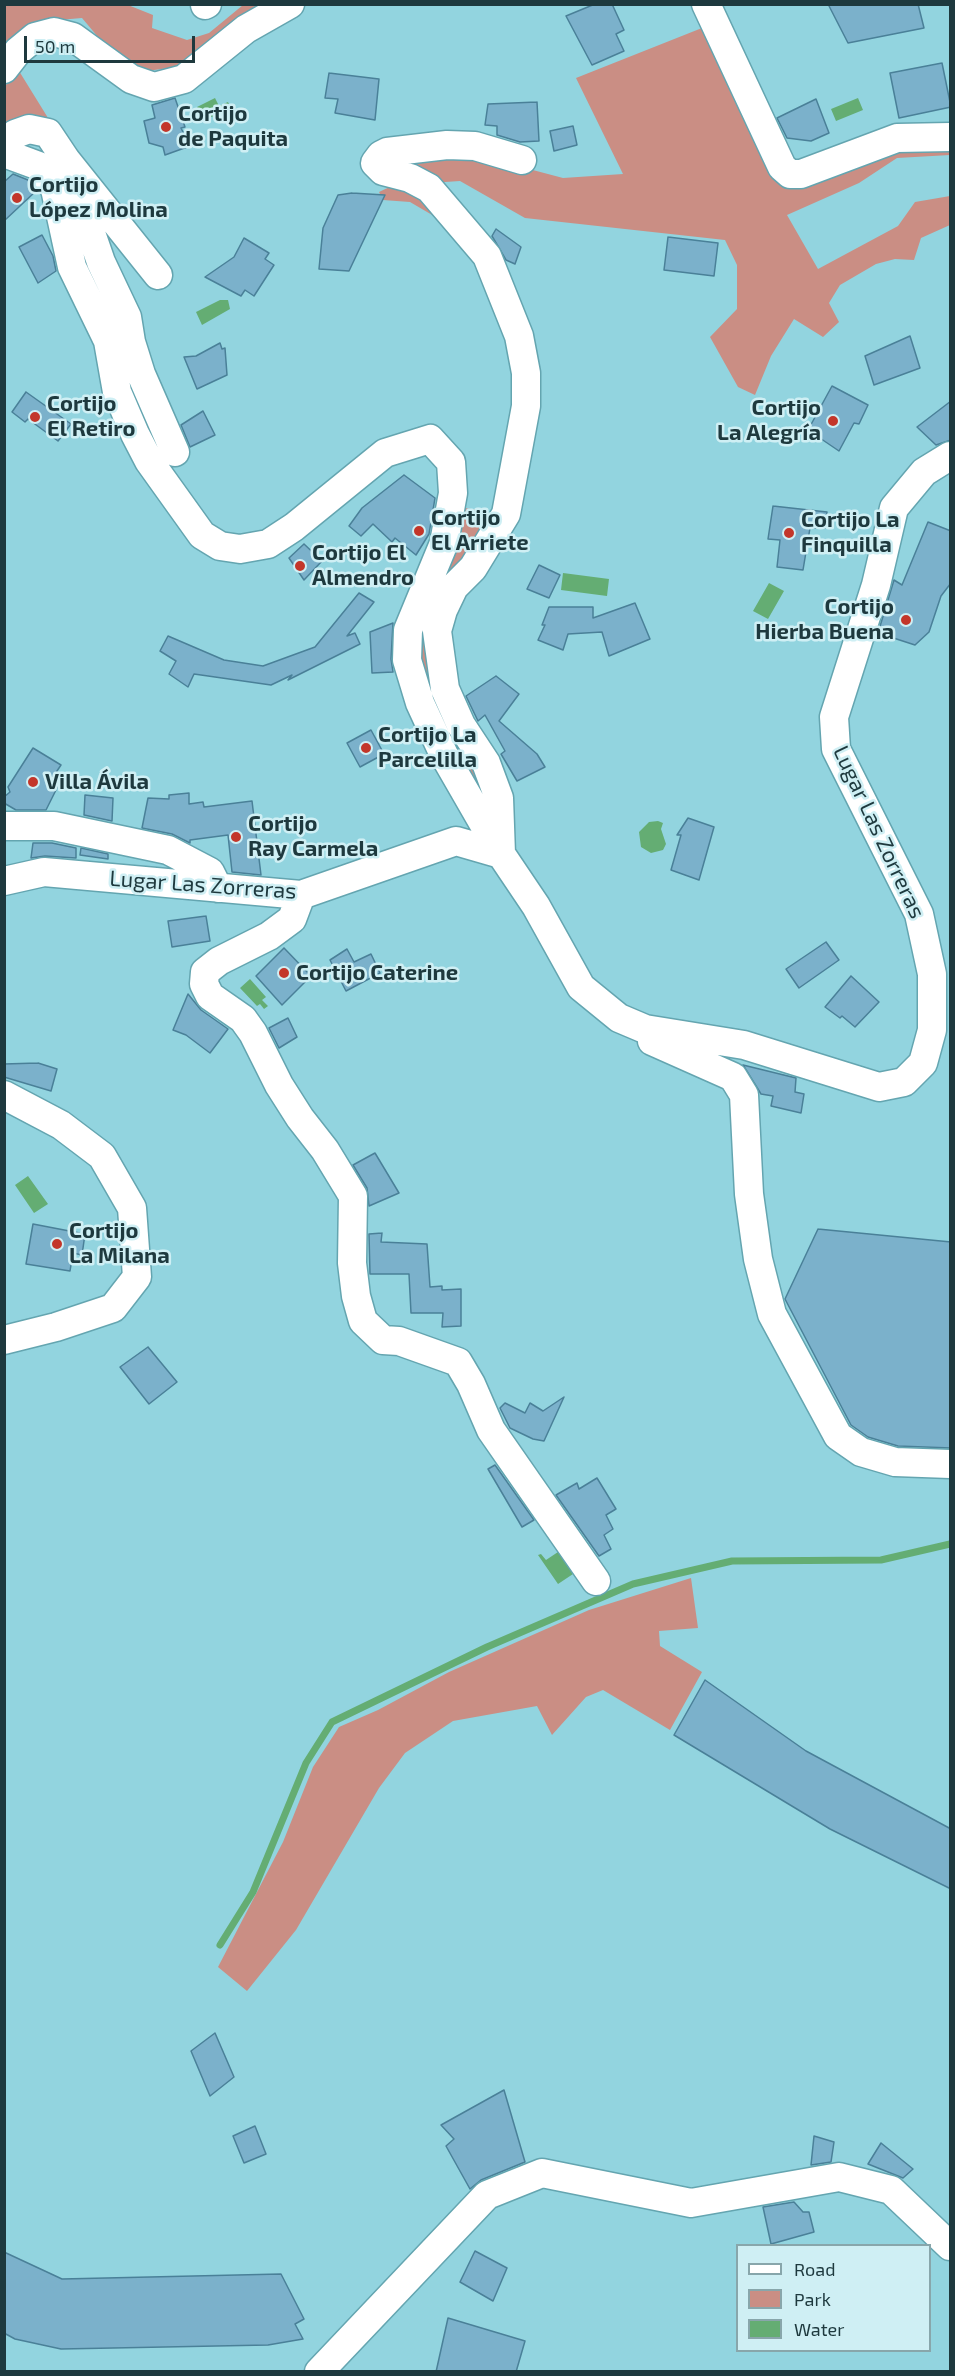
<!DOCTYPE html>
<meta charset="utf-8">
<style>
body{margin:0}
#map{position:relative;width:955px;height:2376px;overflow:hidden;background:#92d4df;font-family:"Exo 2",sans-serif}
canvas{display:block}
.frame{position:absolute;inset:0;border:6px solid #1e393e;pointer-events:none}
.legend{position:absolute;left:736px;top:2244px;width:195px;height:108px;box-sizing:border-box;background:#cfeff4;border:2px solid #88a6ab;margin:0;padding:8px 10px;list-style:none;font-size:18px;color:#1e393e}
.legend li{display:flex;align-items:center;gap:12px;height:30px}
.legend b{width:30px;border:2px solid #88a6ab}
.scale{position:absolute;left:24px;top:36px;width:171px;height:27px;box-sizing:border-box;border:3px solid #1e393e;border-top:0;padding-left:8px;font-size:18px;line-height:21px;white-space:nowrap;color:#1e393e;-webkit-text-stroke:4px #cfeff4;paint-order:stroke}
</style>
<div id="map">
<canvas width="955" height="2376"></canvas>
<div class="frame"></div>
<ul class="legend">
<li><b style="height:8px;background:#fff"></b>Road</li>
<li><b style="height:16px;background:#ca8e84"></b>Park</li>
<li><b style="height:16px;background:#64ad73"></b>Water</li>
</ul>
<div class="scale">50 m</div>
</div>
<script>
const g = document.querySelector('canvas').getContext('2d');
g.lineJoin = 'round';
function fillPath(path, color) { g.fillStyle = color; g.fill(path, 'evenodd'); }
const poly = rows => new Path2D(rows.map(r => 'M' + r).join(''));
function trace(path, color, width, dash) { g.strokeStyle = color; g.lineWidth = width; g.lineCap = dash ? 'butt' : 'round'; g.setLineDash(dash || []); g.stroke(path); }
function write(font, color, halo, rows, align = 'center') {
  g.font = font + ' "Exo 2",sans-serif'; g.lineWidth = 5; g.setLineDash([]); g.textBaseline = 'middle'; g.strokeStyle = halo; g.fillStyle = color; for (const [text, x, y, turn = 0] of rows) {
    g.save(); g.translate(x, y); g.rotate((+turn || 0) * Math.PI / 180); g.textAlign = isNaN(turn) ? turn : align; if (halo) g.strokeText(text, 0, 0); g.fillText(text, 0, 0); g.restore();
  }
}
fillPath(poly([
 [5,5,128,5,153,15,152,28,187,40,209,33,243,5,269,5,183,66,147,71,136,67,98,37,82,18,47,21,5,47],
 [707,26,772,170,788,188,895,151,950,144,950,155,897,158,859,183,787,215,818,269,898,226,915,202,950,196,950,225,921,238,914,260,895,259,876,264,840,285,829,303,839,322,823,337,794,319,771,356,755,395,738,387,710,337,737,309,737,265,725,240,525,218,460,181,430,183,391,159,461,151,563,178,623,174,576,78],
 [19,71,53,126,5,138,4,87],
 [396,184,411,190,457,231,448,233,439,219,410,202,383,200,379,192],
 [458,507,484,511,477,540,431,629,493,809,449,752,417,645],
 [691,1578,698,1628,659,1631,660,1646,702,1672,670,1730,603,1690,586,1697,552,1735,537,1706,453,1721,405,1753,379,1788,296,1930,247,1991,218,1967,283,1842,313,1767,339,1727,378,1710,449,1672,589,1610]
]), '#ca8e84');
fillPath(poly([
 [215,98,219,106,228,102,230,107,204,121,197,107],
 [858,98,863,110,836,121,831,109],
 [220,300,228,300,230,309,202,325,196,312],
 [563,573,609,579,607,596,561,590],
 [769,583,784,591,768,619,753,611],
 [658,821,663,823,661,829,666,844,663,850,651,853,641,847,639,832,649,822],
 [250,979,266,997,262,1000,268,1006,264,1009,260,1004,257,1006,240,988],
 [28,1176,48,1204,34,1213,15,1185],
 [558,1552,573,1574,558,1584,538,1555,541,1554,546,1560]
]), '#64ad73');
trace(poly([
 [220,1945,253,1892,306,1763,332,1722,487,1647,633,1584,732,1561,881,1560,950,1544]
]), '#64ad73', 7);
const building = poly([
 [595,4,612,4,624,30,616,34,624,51,592,65,566,16,595,4],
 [828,4,918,4,924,28,848,43,828,4],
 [942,63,951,107,899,118,890,73,942,63],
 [329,73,379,79,375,120,335,113,338,99,325,98,329,73],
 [175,98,185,127,181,128,190,146,165,155,163,147,149,143,144,121,155,118,152,105,175,98],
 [816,99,829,133,811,141,787,138,777,118,816,99],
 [537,102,539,141,520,142,497,135,497,126,485,125,488,104,537,102],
 [573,126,577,145,554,151,550,131,573,126],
 [13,174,28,180,36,191,4,221,4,182,13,174],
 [352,193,385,195,349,271,319,269,323,228,338,195,352,193],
 [496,229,521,247,515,264,506,260,492,236,496,229],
 [42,235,53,256,56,271,38,283,19,247,42,235],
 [668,237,718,243,714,276,664,270,668,237],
 [244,238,269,253,265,259,274,265,254,296,245,290,241,296,205,277,234,257,244,238],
 [910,336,920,368,874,385,865,356,910,336],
 [220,343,222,349,225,348,227,375,197,389,184,357,196,356,220,343],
 [832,386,868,405,859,424,854,423,839,451,808,430,832,386],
 [26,392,71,424,58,441,28,419,25,422,12,412,26,392],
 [951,401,951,440,936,445,917,427,951,401],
 [203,411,215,435,190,447,181,425,203,411],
 [404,475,435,498,429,534,416,555,395,538,392,542,373,524,361,536,349,526,362,508,404,475],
 [773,506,827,512,825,528,810,528,803,570,777,567,780,540,768,539,773,506],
 [928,522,951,531,951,583,941,596,929,632,915,645,878,633,894,580,902,585,928,522],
 [304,544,322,561,304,580,289,558,304,544],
 [539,565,560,575,549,598,527,589,539,565],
 [359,593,374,602,347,636,355,633,360,644,288,680,292,675,271,685,194,674,188,687,169,674,176,661,160,651,168,636,224,660,263,666,315,647,359,593],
 [635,603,650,639,609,656,602,632,568,634,563,650,538,640,545,625,542,625,549,607,593,607,593,618,635,603],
 [393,623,391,659,393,672,372,673,370,632,393,623],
 [496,676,519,694,499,721,537,754,545,767,517,781,501,754,505,751,485,715,478,721,466,696,496,676],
 [371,730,384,754,360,767,347,743,371,730],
 [33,748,61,765,51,780,59,784,46,810,16,810,4,803,4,797,10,792,8,787,33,748],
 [189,793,189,804,203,802,204,807,252,801,261,875,232,872,228,835,190,840,190,843,172,834,142,828,148,798,169,799,169,795,189,793],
 [85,795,113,798,112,821,84,815,85,795],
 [688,818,714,827,699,880,671,870,681,835,677,835,688,818],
 [33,843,52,843,76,848,76,858,45,856,31,858,33,843],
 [81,848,108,854,108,859,80,855,81,848],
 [206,916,210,941,172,947,168,921,206,916],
 [826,942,839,960,799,988,786,969,826,942],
 [284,948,311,976,282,1005,256,976,284,948],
 [347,949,354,962,371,954,380,973,346,991,330,960,347,949],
 [851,976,879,1002,855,1027,842,1016,840,1018,825,1007,851,976],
 [188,994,201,1010,228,1029,210,1053,186,1035,173,1030,188,994],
 [288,1018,297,1037,279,1048,269,1028,288,1018],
 [38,1063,57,1069,51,1091,4,1077,4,1064,38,1063],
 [743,1065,796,1078,795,1092,804,1094,801,1113,771,1106,773,1096,761,1094,743,1065],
 [375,1153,399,1193,369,1206,367,1188,353,1165,375,1153],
 [33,1224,85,1234,82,1255,73,1253,70,1271,26,1264,33,1224],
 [818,1229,951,1242,951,1448,898,1446,868,1437,851,1425,785,1299,818,1229],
 [382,1233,381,1242,427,1244,430,1287,442,1286,442,1290,461,1289,461,1326,442,1327,443,1313,411,1313,409,1274,370,1274,369,1234,382,1233],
 [148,1347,177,1382,149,1404,120,1367,148,1347],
 [564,1397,544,1441,533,1439,510,1428,500,1408,505,1403,525,1413,530,1403,543,1411,564,1397],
 [495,1465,534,1520,522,1527,488,1469,495,1465],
 [597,1478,616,1509,606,1515,613,1529,604,1535,611,1549,599,1556,556,1495,577,1483,579,1489,597,1478],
 [705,1680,806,1751,951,1829,951,1889,830,1829,674,1735,705,1680],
 [215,2033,234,2077,210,2096,191,2051,215,2033],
 [504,2090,525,2162,481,2180,470,2189,446,2146,454,2139,441,2125,504,2090],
 [255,2126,266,2154,244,2163,233,2136,255,2126],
 [814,2136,834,2142,831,2162,811,2165,814,2136],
 [881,2143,913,2169,903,2178,868,2164,881,2143],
 [794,2202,803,2212,809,2212,814,2232,771,2244,763,2207,794,2202],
 [475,2251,507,2268,493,2301,460,2282,475,2251],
 [4,2252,62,2279,281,2274,304,2319,295,2324,303,2339,268,2345,61,2349,15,2339,4,2333,4,2252],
 [448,2318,525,2341,516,2372,436,2372,448,2318]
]);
fillPath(building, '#7bb1cb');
trace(building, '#4a8098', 1.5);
const minor = poly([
 [706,4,782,167,790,174,801,174,897,138,950,137],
 [205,5,207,4],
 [4,69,18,51,35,37,54,32,73,37,131,79,154,87,184,79,246,29,290,4],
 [4,146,15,134,29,129,48,133,66,160,158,275],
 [4,153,39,166,55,189,72,267,108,341,117,392,135,434,149,461,202,535,220,546,240,549,268,544,294,527,385,453,430,439,451,462,453,493,444,543,408,630,407,660,420,703,444,755,501,854,536,906,581,987,619,1018,645,1029,744,1045,879,1087,904,1082,923,1063,932,1030,932,974,919,914,836,749,834,717,876,585,894,508,924,472,950,456],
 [66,160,101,262,127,317,131,342,141,374,175,452],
 [4,826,54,826,168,850,210,872,218,888],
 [4,881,44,872,301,895,456,841,501,854,499,798,486,763,461,725,445,689,437,631,443,610,454,587,473,568,506,514,526,406,526,373,519,336,487,256,429,188,410,178,383,171,375,163,381,155,387,152,447,145,475,146,522,160],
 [301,895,292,919,269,936,219,961,205,972,204,984,210,996,243,1019,253,1033,279,1085,300,1118,325,1150,353,1196,352,1263,356,1296,363,1321,383,1340,399,1341,458,1362,471,1384,491,1430,596,1581],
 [652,1041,733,1077,744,1095,749,1194,758,1259,772,1314,838,1436,861,1452,895,1462,950,1464],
 [4,1095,61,1125,102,1156,132,1208,137,1277,113,1308,56,1327,4,1340],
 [319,2372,487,2195,542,2173,691,2203,839,2177,891,2190,950,2246]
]);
trace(minor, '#64a5b0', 31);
trace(minor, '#fff', 28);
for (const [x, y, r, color] of [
 [166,127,6,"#c3362a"],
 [17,198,6,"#c3362a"],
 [35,417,6,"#c3362a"],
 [833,421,6,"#c3362a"],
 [419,531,6,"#c3362a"],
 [789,533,6,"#c3362a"],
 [300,566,6,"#c3362a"],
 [906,620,6,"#c3362a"],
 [366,748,6,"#c3362a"],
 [33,782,6,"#c3362a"],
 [236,837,6,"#c3362a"],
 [284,973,6,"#c3362a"],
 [57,1244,6,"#c3362a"]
]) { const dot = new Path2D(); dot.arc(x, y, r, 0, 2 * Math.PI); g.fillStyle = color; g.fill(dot); trace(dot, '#cfeff4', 2); }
write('bold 22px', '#1e393e', '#cfeff4', [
 ["Cortijo",178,114],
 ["de Paquita",178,139],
 ["Cortijo",29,185],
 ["López Molina",29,210],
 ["Cortijo",47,404],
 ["El Retiro",47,429],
 ["Cortijo",821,408,"right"],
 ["La Alegría",821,433,"right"],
 ["Cortijo",431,518],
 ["El Arriete",431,543],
 ["Cortijo La",801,520],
 ["Finquilla",801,545],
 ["Cortijo El",312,553],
 ["Almendro",312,578],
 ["Cortijo",894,607,"right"],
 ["Hierba Buena",894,632,"right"],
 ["Cortijo La",378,735],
 ["Parcelilla",378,760],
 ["Villa Ávila",45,782],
 ["Cortijo",248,824],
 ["Ray Carmela",248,849],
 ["Cortijo Caterine",296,973],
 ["Cortijo",69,1231],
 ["La Milana",69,1256]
], 'left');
write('22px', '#1e393e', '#cfeff4', [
 ["Lugar Las Zorreras",879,832,65],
 ["Lugar Las Zorreras",203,885,4]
]);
</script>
